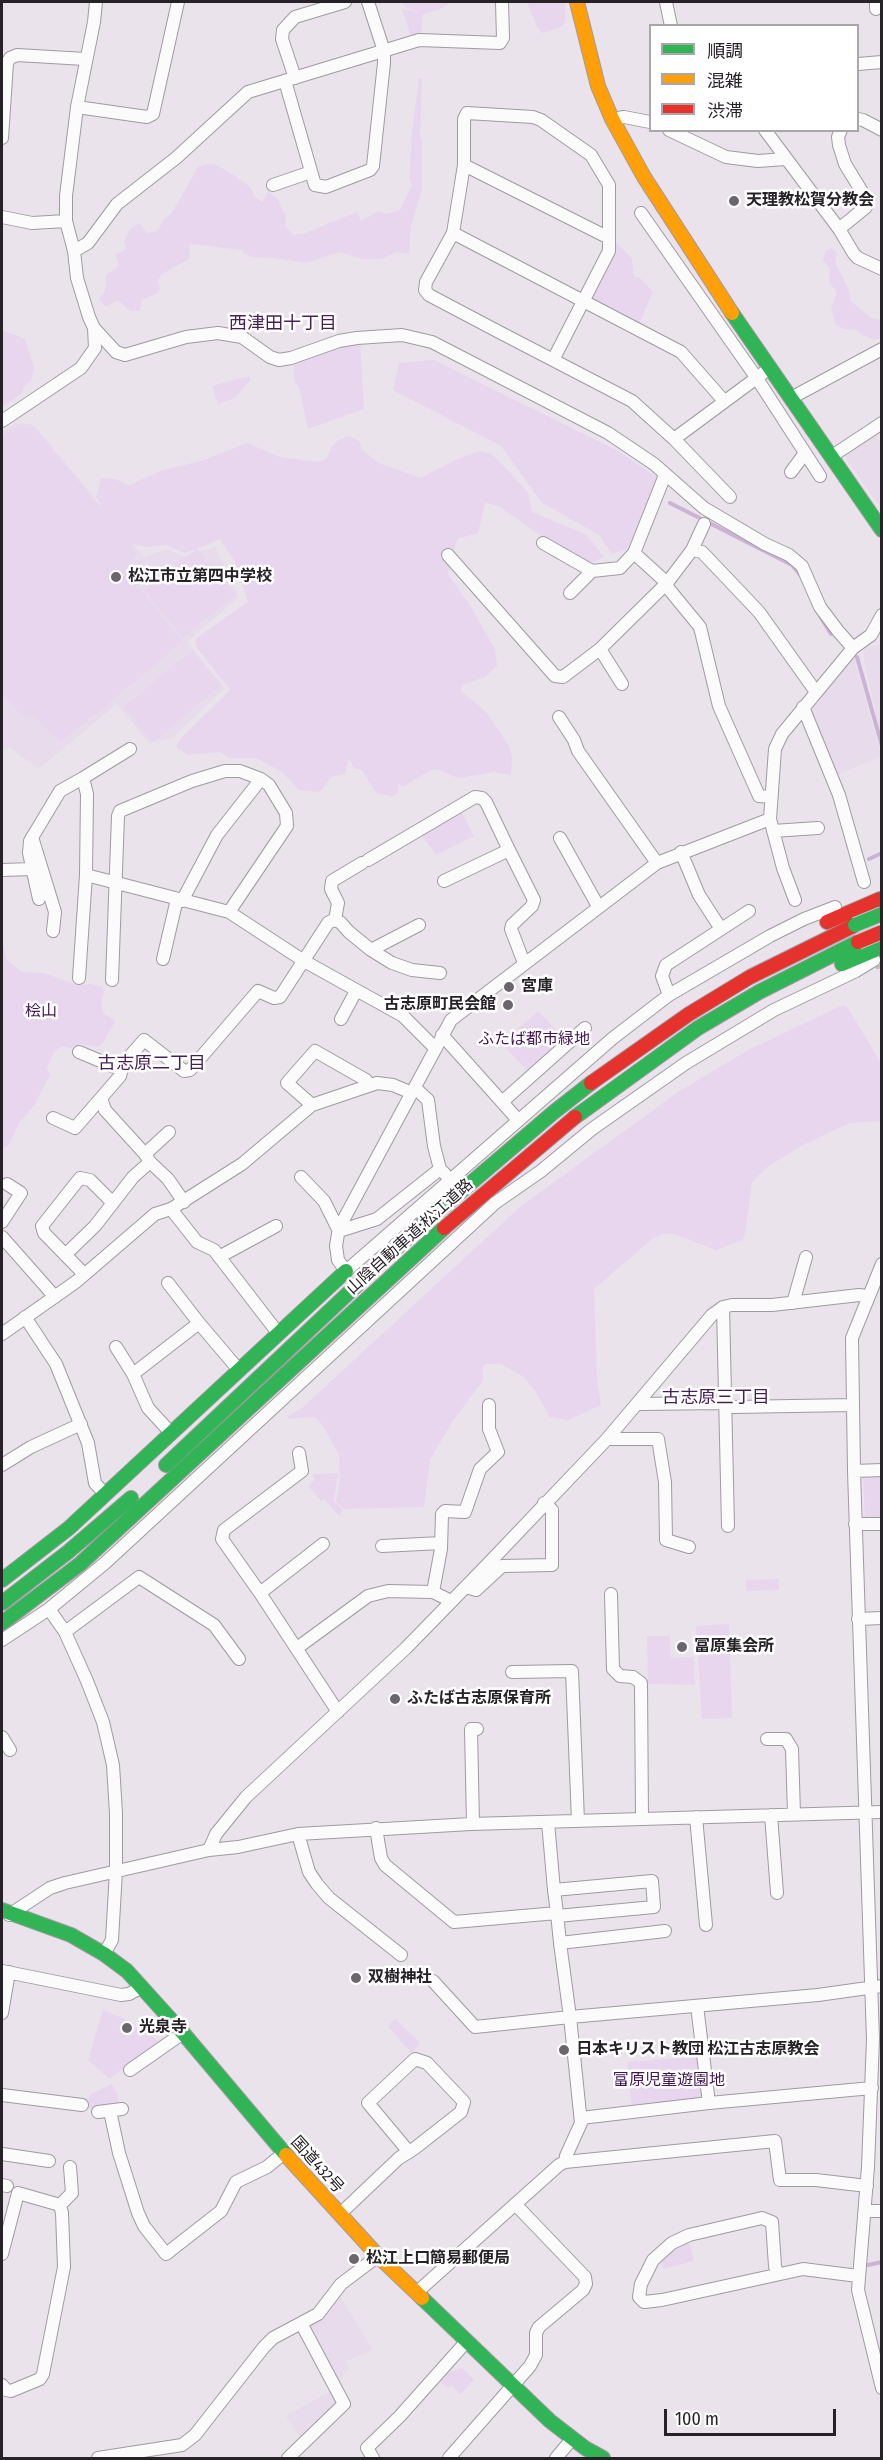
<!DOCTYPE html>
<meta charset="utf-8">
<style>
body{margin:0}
#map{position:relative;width:883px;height:2460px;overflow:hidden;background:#eae3ec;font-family:"Fira Sans Condensed","Noto Sans JP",sans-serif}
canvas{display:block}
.frame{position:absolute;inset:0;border:3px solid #272228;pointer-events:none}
.legend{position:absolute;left:649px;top:24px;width:210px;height:108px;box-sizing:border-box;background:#fff;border:2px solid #a9a7a9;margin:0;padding:8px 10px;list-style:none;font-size:18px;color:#272228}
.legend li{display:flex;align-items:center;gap:12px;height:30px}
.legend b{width:30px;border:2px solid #a9a7a9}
.scale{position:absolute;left:664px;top:2409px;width:172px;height:27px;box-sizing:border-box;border:3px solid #272228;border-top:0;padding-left:8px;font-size:18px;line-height:21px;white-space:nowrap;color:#272228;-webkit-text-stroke:4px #fff;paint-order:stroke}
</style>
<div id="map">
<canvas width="883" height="2460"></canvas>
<div class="frame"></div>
<ul class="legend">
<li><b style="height:8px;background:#30b455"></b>順調</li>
<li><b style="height:8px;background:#ff9f0a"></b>混雑</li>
<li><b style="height:8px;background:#e5322d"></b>渋滞</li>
</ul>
<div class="scale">100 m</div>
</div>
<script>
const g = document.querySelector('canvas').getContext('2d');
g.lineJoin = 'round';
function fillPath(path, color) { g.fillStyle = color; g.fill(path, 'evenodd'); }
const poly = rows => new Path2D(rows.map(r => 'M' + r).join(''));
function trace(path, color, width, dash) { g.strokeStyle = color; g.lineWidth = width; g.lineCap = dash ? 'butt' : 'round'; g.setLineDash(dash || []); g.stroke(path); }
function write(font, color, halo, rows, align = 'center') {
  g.font = font + ' "Fira Sans Condensed","Noto Sans JP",sans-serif'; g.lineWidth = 5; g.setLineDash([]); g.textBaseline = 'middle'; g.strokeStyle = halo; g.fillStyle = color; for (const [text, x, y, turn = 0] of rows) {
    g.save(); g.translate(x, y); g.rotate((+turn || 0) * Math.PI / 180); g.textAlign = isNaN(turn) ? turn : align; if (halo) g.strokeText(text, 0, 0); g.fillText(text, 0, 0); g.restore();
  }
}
fillPath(poly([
 [15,423,33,424,144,557,167,549,185,557,215,547,239,597,187,642,225,688,172,738,149,743,117,704,39,769,9,747,2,752,2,432],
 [872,433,881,442,881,508,842,453],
 [881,644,882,644,881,737,864,660,864,649],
 [854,657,881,756,837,775,811,711],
 [338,2293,373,2350,346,2361,349,2369,337,2382,306,2325],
 [334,2389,338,2405,303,2440,286,2416]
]), '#e7dbec');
fillPath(poly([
 [402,2,452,2,438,10,423,14,421,34,411,36,402,9,421,12,406,8],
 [527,2,565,2,565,21,561,27,542,33,537,27],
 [419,78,422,79,420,136,422,141,422,189,411,226,409,254,396,252,381,259,362,259,339,252,306,263,273,258,250,257,248,254,243,253,243,250,190,244,189,259,162,274,158,279,160,289,156,294,142,300,140,311,130,311,118,300,106,307,99,299,105,291,106,275,119,266,115,255,126,249,124,241,130,229,139,223,147,233,158,231,163,220,171,214,198,167,208,164,217,165,237,177,250,187,255,197,262,202,268,192,277,198,286,217,285,225,293,235,303,234,357,212,361,221,378,211,386,214,400,210,412,185,409,179,412,133],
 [615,241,632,259,634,277,639,277,653,292,640,322,636,323,594,301,593,297,615,255],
 [831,248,837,252,835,262,849,290,850,300,871,318,881,320,881,338,874,340,862,335,857,330,844,329,836,325,831,309,836,296,836,291,829,282,830,269,823,260,826,251],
 [2,330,25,339,34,368,31,381,24,386,22,393,2,407],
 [360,341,364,409,308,429,299,387,295,383,293,363],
 [434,360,616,450,657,477,659,481,630,548,612,554,599,535,542,503,501,446,393,390,399,363],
 [249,376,251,379,235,398,218,404,212,386],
 [14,427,35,429,106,515,96,497,101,478,115,479,129,485,163,470,201,461,247,443,280,457,319,462,326,459,331,448,339,440,349,436,359,441,362,450,379,463,420,478,460,458,480,451,492,454,528,492,532,512,587,535,604,557,588,564,548,541,499,506,485,503,478,533,457,539,448,574,469,604,495,649,497,666,485,677,462,685,461,691,487,713,509,746,512,757,511,775,494,772,458,778,439,770,431,770,403,787,398,784,399,792,393,796,377,794,361,769,355,769,349,759,345,774,331,777,320,792,299,790,282,772,256,758,229,758,220,752,188,755,176,747,181,738,230,690,197,648,195,639,248,602,235,562,220,539,197,549,235,595,183,637,145,591,196,549,185,553,166,545,148,547,130,544,136,552,126,571,182,642,61,742,33,715,22,716,2,692,2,436],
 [191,651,221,685,153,742,124,707],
 [460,809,474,836,436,855,420,833],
 [2,941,7,960,22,972,44,973,77,985,91,984,102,987,104,993,101,1001,102,1009,104,1014,113,1019,115,1022,102,1044,97,1047,81,1044,70,1048,61,1046,53,1054,47,1068,50,1075,40,1094,33,1107,19,1123,10,1143,2,1150],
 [843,1005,848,1008,881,1063,881,1121,850,1123,801,1146,767,1167,752,1182,745,1234,742,1240,716,1250,674,1234,663,1234,652,1239,594,1289,597,1381,601,1405,568,1420,550,1417,535,1391,524,1377,501,1364,486,1364,483,1366,483,1381,452,1422,430,1460,424,1507,344,1509,336,1502,340,1480,339,1456,323,1426,315,1417,289,1419,288,1416,302,1408,521,1206,678,1092,750,1049],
 [538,1011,565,1039,527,1070,501,1043],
 [338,1473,334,1501,343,1510,339,1516,324,1499,321,1501,308,1486,315,1479,312,1475,315,1474],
 [863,1475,881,1475,881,1521,865,1521],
 [779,1579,779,1590,746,1591,746,1580],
 [729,1624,732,1718,702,1719,696,1626],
 [647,1636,670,1636,671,1658,694,1657,695,1685,648,1684],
 [103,2010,127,2020,119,2028,128,2037,140,2025,159,2042,109,2079,88,2060],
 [395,2019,420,2043,411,2053,388,2026],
 [699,2057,703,2095,701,2099,632,2107,627,2062],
 [112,2084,118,2095,120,2108,95,2111,84,2107,91,2094],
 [689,2242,694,2261,663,2269,661,2261,677,2247],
 [462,2368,474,2379,461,2394,451,2385,448,2388,439,2381,447,2373]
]), '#e8d6ef');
trace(poly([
 [670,503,792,565,802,577],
 [820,616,831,634],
 [857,657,882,746],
 [869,859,882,853],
 [868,2265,882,2262]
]), '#cbb2d6', 4);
trace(poly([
 [877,947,882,968]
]), '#c3bcc5', 12, [12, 6]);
const street = poly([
 [96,2,94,22,77,107,66,196,66,221,74,251,77,278,89,317,94,328,116,352,125,355,186,337,218,333,242,337,270,357,279,360,291,358,339,341,357,338,402,335,432,342,608,433,654,464,704,508,765,544,789,555,802,566,820,607,838,631,853,648],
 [666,2,671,26],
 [876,9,876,2],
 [858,64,882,62],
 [295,78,282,39,283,30,295,17,345,2],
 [285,81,315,185,326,187,370,170,373,166,384,63,384,51,368,2],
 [77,107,147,117,153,114,178,2],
 [612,119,624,117,650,122],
 [858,119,863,120,882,130],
 [669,130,726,157,758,161,785,159],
 [765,130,839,229,854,254,858,258,882,269],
 [2,138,7,63,10,58,17,55,85,59],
 [464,165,609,238],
 [273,185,311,172],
 [641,213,756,377,820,476],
 [2,217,32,223,66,221],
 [839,229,866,207,867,200,845,164,839,145,838,137,841,130],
 [453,233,681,352,724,401],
 [74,251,88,243,117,204,176,158,248,92,419,40,500,43,503,38,502,2],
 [553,360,609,251,609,185,591,155,541,120,533,117,467,113,464,119,464,165,453,233,426,282,425,290,429,295,501,333,632,401,674,439,770,368],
 [791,398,882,349],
 [2,421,81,368,95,348,94,328],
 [674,439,730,497],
 [832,456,882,423],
 [791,472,805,453],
 [543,543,592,571,620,568,634,553,665,475],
 [692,550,704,524],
 [634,553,667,583,668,588,700,627,719,706,759,796,771,797],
 [448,555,555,676,563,677,600,649,667,583,692,550,702,552,759,612,816,692],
 [570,593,592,571],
 [600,649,622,684],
 [803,707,839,795,864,882],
 [559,717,574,740,578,751,657,863],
 [83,778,130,749],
 [770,819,657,863,451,1020,339,1228,336,1246,338,1260,346,1271,613,1038,669,995,770,936,804,919,835,907],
 [773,831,818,828],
 [32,837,55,912,53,931],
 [560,838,598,906],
 [681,852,699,895,721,929],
 [368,860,475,797,482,798,486,802,509,850],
 [2,870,33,869],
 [86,875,229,912,304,961,403,1016,435,1048],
 [444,881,509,850,534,900,532,906,512,925,511,929,524,963],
 [39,899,29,853,30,841,60,791,83,778,87,794,86,875,79,978],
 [795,900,783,868,770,819,775,749,782,734,853,648,871,635,882,615],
 [229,912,287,826,286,813,269,785,261,779],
 [335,920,338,903,331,889,332,881,362,863],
 [371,950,419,925],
 [163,959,177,899],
 [112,980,118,816,120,811,192,781,225,771,240,771,261,779,217,835,182,901],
 [669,995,662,976,666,965,749,911],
 [341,1019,356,991],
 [442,1035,502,1102],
 [79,1052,122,1070],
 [415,1088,428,1100,434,1146,440,1169,445,1174],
 [312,1105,287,1083,315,1051,366,1080,369,1085],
 [53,1118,75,1128,101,1098],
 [518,1120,502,1102,585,1028],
 [145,1154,169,1132],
 [301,1177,324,1201,339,1231,377,1219,440,1169],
 [184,1202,168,1179,150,1162,145,1154,105,1110,101,1098,120,1076,123,1064,144,1040,184,1071,190,1070,258,991,274,998,280,997,328,923,333,920,340,922,349,932,371,950,392,963,412,970,440,973],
 [171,1209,197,1242,214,1250,278,1333],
 [2,1222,21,1193,7,1184],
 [2,1237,55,1297],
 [65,1255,95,1226,133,1177,150,1162],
 [219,1257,276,1226],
 [882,1264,852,1338,854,1471,873,2039,868,2167,858,2290,882,2388],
 [84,1274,44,1233,42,1226,80,1178,90,1180,113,1203],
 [168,1283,199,1323,133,1374,148,1408,171,1433],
 [793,1303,806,1257],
 [723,1307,728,1526],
 [25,1317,56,1364,88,1443,95,1483,105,1494],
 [199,1323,238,1369],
 [2,1334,77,1281,155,1214,171,1209,242,1164,312,1105,377,1083,393,1085,412,1093],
 [116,1347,133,1374],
 [638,1404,726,1403,733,1407,853,1405],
 [607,1439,658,1439,665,1482,666,1540,689,1547],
 [299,1453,302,1471,224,1530,222,1539,260,1593,323,1544],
 [2,1465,31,1447,81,1424],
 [854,1471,882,1470],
 [855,1524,882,1524],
 [382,1546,441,1543],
 [466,1587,476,1590,502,1566,552,1565,552,1510,544,1503],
 [260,1593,338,1712],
 [611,1594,613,1669,620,1676,633,1677,641,1683,642,1818],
 [451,1601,433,1592,441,1549,442,1514,445,1511,465,1512,480,1469,498,1452,489,1429,489,1405],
 [49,1609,65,1632,87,1681,103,1722,113,1765,116,1813,116,1871,112,1940,104,1954],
 [858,1619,882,1618],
 [65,1632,139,1577,214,1625,239,1659],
 [2,1640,49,1609,105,1563,495,1203,541,1171,592,1129,686,1063,774,1010,856,971,874,960],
 [297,1648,368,1596,388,1591,433,1592],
 [512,1672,572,1671,578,1821],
 [2,1737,10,1750],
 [767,1739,786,1739,792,1749,794,1814],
 [771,1815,777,1893],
 [696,1817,706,1925],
 [548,1822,554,1890,652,1881,654,1907,557,1916],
 [473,1824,471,1729,477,1729],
 [376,1828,381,1858,385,1865,454,1922,557,1913,554,1890],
 [298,1834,309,1872,317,1884,329,1898,401,1955],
 [209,1850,216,1834,246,1797,406,1648,487,1565,607,1439,712,1315,723,1307,732,1305,772,1305,859,1295,867,1296],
 [557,1913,560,1943,665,1931],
 [9,1915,50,1888,65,1883,209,1850,238,1847,298,1834,471,1824,882,1812],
 [560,1943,570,2017,818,1995,882,1986],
 [2,1971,121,1995,129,1994,142,1987],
 [433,1981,475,2027,570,2017,581,2123,566,2156,565,2162],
 [2,2013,9,1972],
 [130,2070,183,2033],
 [2,2095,82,2105],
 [709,2103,872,2088],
 [110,2111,119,2153,138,2213,144,2226,166,2254,221,2211,236,2182,267,2167,284,2153],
 [98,2112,122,2109],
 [581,2118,709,2103,697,2006],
 [2,2154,49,2161],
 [2,2185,7,2186],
 [60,2205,72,2193,70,2167],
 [865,2211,882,2211],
 [340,2214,399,2158,409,2152,415,2148,461,2112,464,2102,427,2063,415,2059,368,2103,409,2152],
 [2,2254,18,2193,60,2205,62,2213,64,2267,43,2374,40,2379,11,2391,6,2390,2,2385],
 [777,2274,775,2266,772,2222,762,2218,689,2235,672,2243,653,2260,641,2284,639,2297,644,2302,662,2300,803,2269,858,2276],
 [416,2293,559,2165,565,2162,775,2141,780,2180,816,2180,867,2186],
 [98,2458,182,2445,195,2435,264,2347,273,2338,318,2314,341,2284,378,2256],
 [288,2458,344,2404,301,2323],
 [373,2458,367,2448,400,2416,466,2342],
 [449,2458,530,2366,536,2355,536,2333,539,2327,583,2290,586,2284,585,2277,515,2204],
 [556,2458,572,2439]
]);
const fast = poly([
 [732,313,882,530],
 [842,964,882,947],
 [575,1117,698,1028,759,992,858,942],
 [166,1465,410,1235,554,1112,591,1083],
 [2,1580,69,1528,346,1271],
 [2,1603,68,1552,131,1498],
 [2,1623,80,1564,444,1228],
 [2,1910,71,1935,104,1954,127,1971,183,2033,286,2155],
 [422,2298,550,2421,585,2448,603,2458]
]);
const slow = poly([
 [577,2,598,86,612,119,644,177,732,313],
 [286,2155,378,2256,422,2298]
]);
const jam = poly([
 [827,922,880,899],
 [591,1083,689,1014,750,977,855,925],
 [444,1228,575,1117]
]);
trace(street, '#9f9aa0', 14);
trace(fast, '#9f9aa0', 16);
trace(slow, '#9f9aa0', 16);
trace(jam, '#9f9aa0', 16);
trace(street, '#fcfbfc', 12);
trace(fast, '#30b455', 14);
trace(slow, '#ff9f0a', 14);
trace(jam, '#e5322d', 14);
const fastBridge = poly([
 [855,925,882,914]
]);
const jamBridge = poly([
 [858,942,882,932]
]);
trace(fastBridge, '#c4c0c5', 16, []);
trace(jamBridge, '#c4c0c5', 16, []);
trace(fastBridge, '#30b455', 14);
trace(jamBridge, '#e5322d', 14);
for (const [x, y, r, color] of [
 [734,201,6,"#6b666d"],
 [116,577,6,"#6b666d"],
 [509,987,6,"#6b666d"],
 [508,1005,6,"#6b666d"],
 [682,1647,6,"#6b666d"],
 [395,1699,6,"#6b666d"],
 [356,1978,6,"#6b666d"],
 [127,2028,6,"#6b666d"],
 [564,2050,6,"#6b666d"],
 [354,2259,6,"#6b666d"]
]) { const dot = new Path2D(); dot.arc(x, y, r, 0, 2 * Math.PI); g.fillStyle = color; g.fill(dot); trace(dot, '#fff', 2); }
write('bold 16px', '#272228', '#fff', [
 ["天理教松賀分教会",746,201],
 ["松江市立第四中学校",128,577],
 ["宮庫",521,987],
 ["古志原町民会館",496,1005,"right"],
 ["冨原集会所",694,1647],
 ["ふたば古志原保育所",407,1699],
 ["双樹神社",368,1978],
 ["光泉寺",139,2028],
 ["日本キリスト教団 松江古志原教会",576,2050],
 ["松江上口簡易郵便局",366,2259]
], 'left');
write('16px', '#411650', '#fff', [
 ["桧山",41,1012],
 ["ふたば都市緑地",534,1040],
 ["富原児童遊園地",669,2081]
]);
write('16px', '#272228', '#fff', [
 ["山陰自動車道;松江道路",410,1237,-42],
 ["国道432号",317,2165,48]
]);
write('18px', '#461f55', '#fff', [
 ["西津田十丁目",283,324],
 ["古志原二丁目",152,1064],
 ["古志原三丁目",716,1398]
]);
</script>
